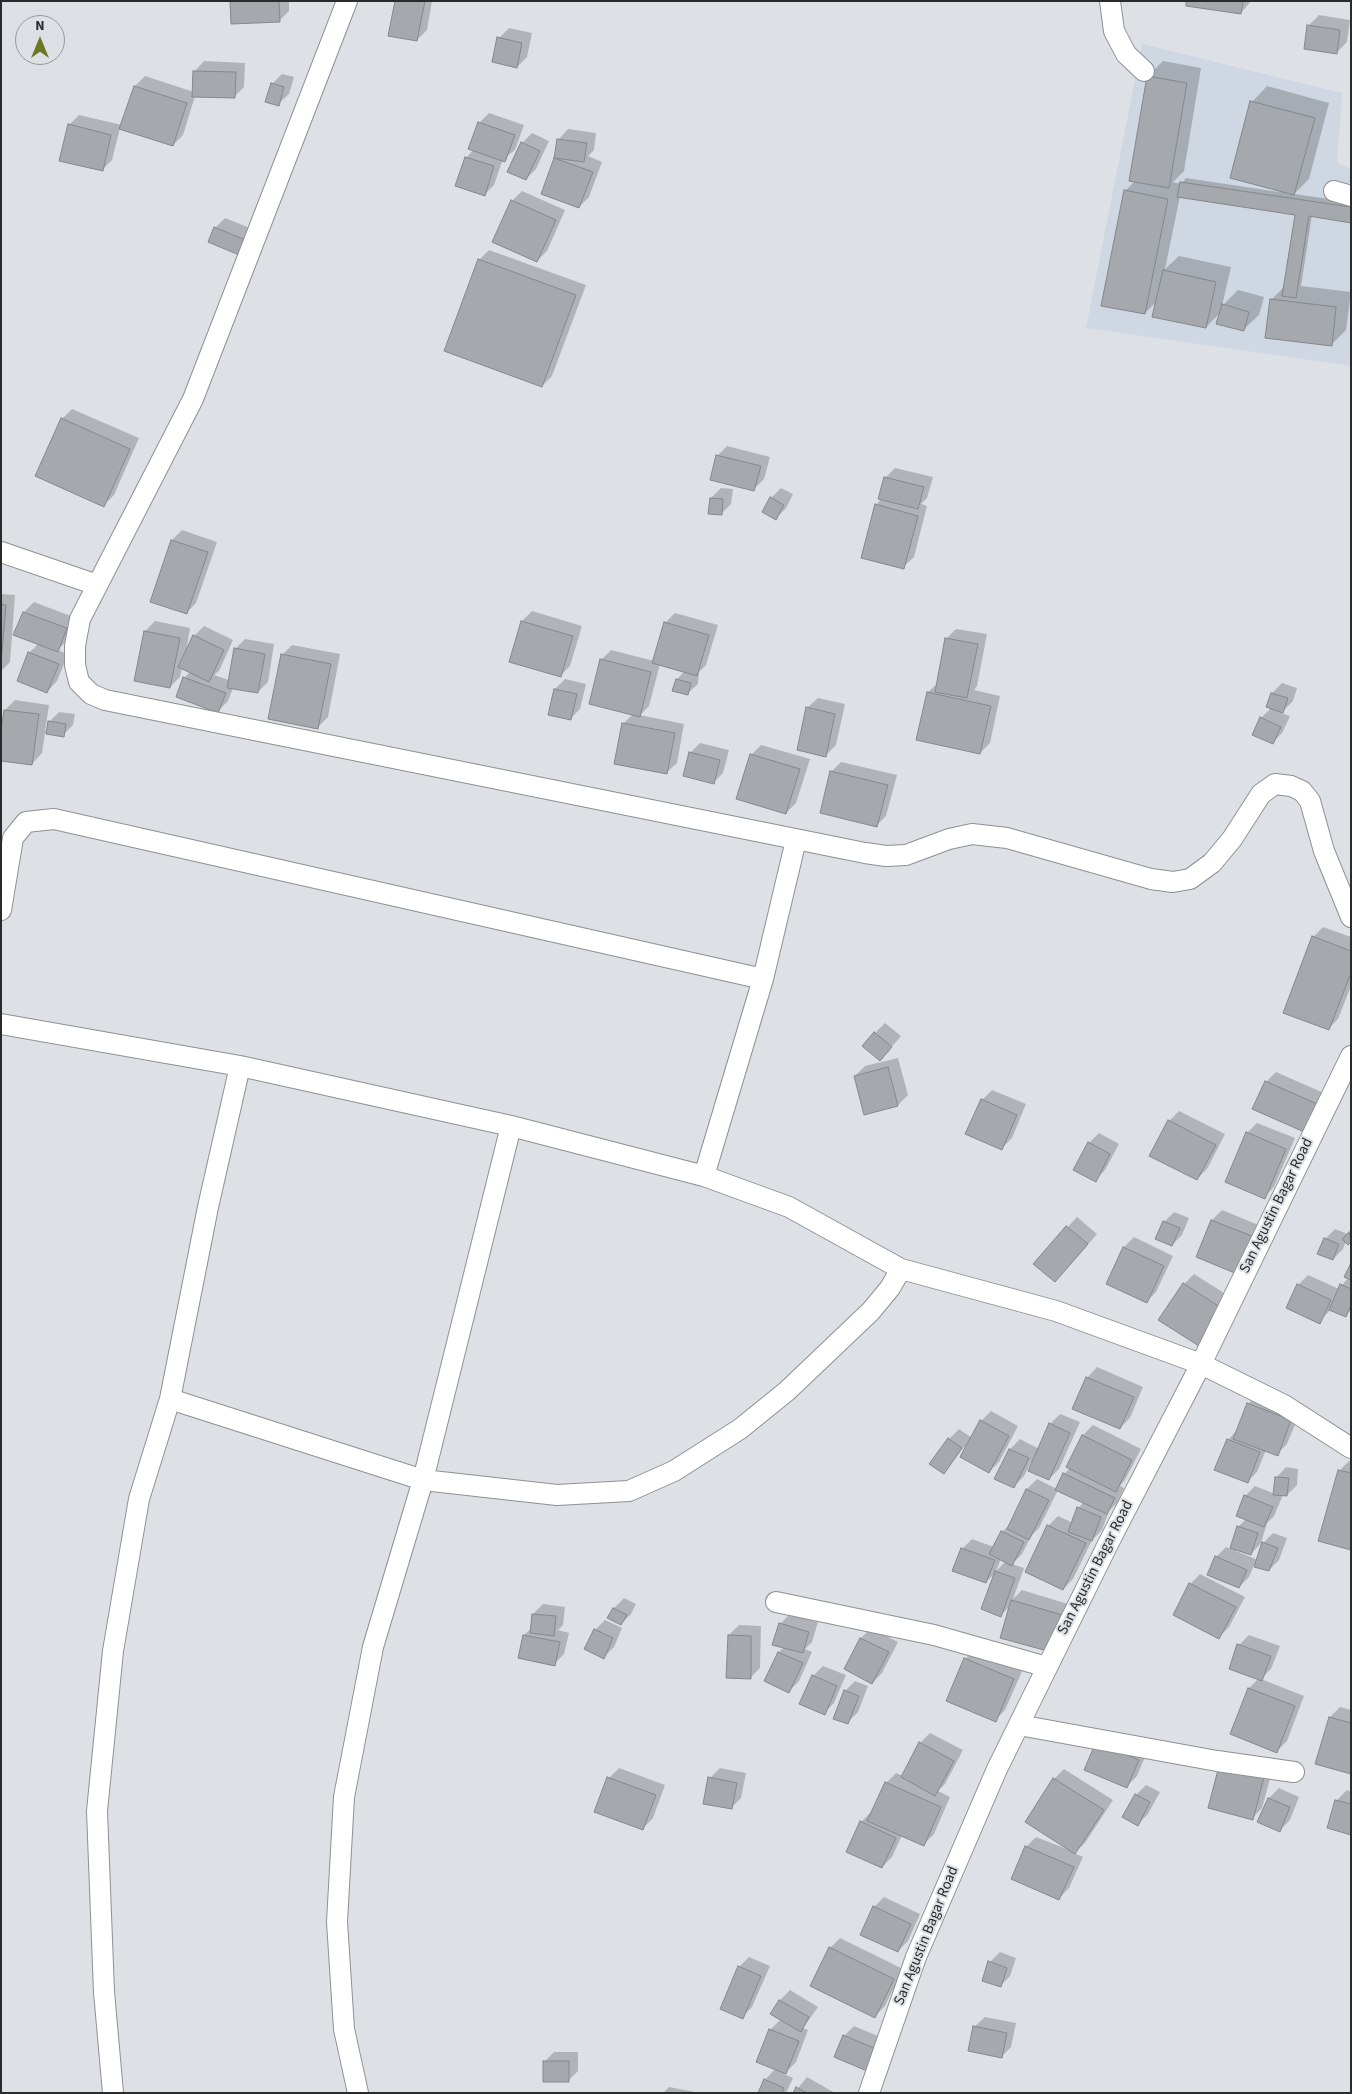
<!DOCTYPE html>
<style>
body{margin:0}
#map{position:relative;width:1352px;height:2094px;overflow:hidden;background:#dde1e6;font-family:"Source Sans 3",sans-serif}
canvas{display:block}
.frame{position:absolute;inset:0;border:2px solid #282a2b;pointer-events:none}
.north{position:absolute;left:15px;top:15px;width:50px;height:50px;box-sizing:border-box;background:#dde1e6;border:1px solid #95989b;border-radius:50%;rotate:0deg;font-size:14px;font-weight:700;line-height:20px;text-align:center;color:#282a2b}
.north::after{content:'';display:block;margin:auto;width:18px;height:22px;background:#6e7823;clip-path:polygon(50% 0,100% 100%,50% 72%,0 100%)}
</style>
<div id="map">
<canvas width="1352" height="2094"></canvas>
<div class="frame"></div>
<div class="north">N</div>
</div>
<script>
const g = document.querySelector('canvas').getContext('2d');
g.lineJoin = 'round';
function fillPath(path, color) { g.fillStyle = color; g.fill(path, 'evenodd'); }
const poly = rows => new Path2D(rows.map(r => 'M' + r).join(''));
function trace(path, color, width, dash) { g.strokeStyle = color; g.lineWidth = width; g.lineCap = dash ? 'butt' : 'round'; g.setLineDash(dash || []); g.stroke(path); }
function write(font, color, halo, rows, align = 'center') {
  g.font = font + ' "Source Sans 3",sans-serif'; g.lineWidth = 4; g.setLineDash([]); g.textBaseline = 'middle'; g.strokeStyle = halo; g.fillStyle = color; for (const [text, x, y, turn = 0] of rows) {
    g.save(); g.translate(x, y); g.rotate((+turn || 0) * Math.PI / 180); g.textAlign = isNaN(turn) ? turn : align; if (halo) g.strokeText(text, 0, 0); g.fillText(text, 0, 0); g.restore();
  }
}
fillPath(poly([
 [1142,44,1342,93,1337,163,1351,169,1351,366,1086,328]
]), '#cfd7e2');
fillPath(poly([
 [231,1,289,1,289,11,279,21],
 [396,1,432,1,427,30,417,40],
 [1188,1,1251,1,1241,13],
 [1319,15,1350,20,1347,42,1337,52,1309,25],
 [509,28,532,33,527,57,517,67,499,38],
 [204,61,245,63,244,87,234,97,195,96,183,135,173,145,120,128,112,160,102,170,69,125,79,115,122,125,135,86,145,76,194,92,194,72],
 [1163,61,1201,68,1184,171,1173,182,1181,184,1186,178,1279,192,1252,102,1267,86,1329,103,1309,179,1294,194,1351,202,1351,221,1312,215,1301,286,1351,292,1346,330,1331,345,1271,300,1285,286,1296,214,1180,196,1165,269,1179,256,1231,267,1222,306,1238,290,1264,297,1259,315,1243,330,1221,312,1206,327,1157,301,1145,313,1125,191,1135,181,1148,76],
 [282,74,294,77,289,94,278,104,272,84],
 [489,113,524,125,515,150,503,159,494,185,484,195,466,158,474,149,479,123],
 [568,129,596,133,594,150,588,156,602,162,589,197,579,207,543,194,556,158,558,140],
 [532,133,549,141,536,169,526,179,522,143],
 [522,191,565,210,547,251,537,261,512,201],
 [225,218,260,232,244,256,215,228],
 [489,250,586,285,552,376,542,386,479,260],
 [72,409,139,438,114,495,104,505,62,419],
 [727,446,770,457,764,479,754,489,717,456],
 [895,468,933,477,927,498,921,504,927,506,914,557,903,567,876,505,882,498,885,478],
 [721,488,733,489,731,504,721,514,711,498],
 [781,488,793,494,786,508,776,518,771,498],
 [182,530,217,542,196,603,186,613,152,601,172,540],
 [1,594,15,595,10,662,1,671],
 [34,602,76,618,68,640,57,650,68,654,57,681,47,692,29,653,39,643,15,634,24,612],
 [532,611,582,626,570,666,560,676,510,661,522,621],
 [675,613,718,625,706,665,699,672,698,684,687,694,677,679,684,672,660,664,649,706,640,715,684,724,677,763,666,773,623,724,633,714,601,660,611,650,654,661,665,623],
 [155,621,190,628,186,652,194,636,204,626,233,640,219,671,214,675,229,680,235,649,245,639,274,644,268,682,258,692,233,688,228,701,218,711,178,696,184,678,190,672,182,668,180,677,170,687,145,631],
 [956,629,987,634,977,686,974,690,1000,696,990,743,980,753,918,740,928,692,938,683,946,639],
 [292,645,340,654,328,717,318,727,282,655],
 [565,679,586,684,580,709,570,719,555,689],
 [1282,683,1297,688,1293,701,1281,713,1290,716,1282,733,1272,743,1261,718,1272,707,1272,693],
 [818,698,845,704,836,745,826,755,807,708],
 [15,700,49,705,45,731,47,731,49,722,59,712,75,714,73,725,63,735,45,733,42,753,32,764,1,738,5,710],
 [700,743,729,750,723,773,713,783,690,753],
 [761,745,810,759,796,803,786,813,751,755],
 [841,762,897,775,886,816,876,826,831,772],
 [1323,927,1351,937,1351,986,1338,1019,1328,1029,1313,937],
 [885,1023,901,1036,890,1049,875,1033],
 [898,1058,908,1095,898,1105,865,1113,855,1076,865,1066],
 [1276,1072,1333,1097,1321,1124,1266,1082],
 [992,1090,1026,1104,1012,1138,1002,1148,982,1100],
 [1179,1111,1225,1134,1207,1169,1197,1179,1169,1121],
 [1257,1123,1295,1138,1274,1187,1264,1197,1247,1133],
 [1099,1133,1119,1144,1105,1170,1095,1180,1089,1143],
 [1222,1210,1266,1228,1251,1265,1197,1257,1212,1220],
 [1174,1212,1189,1218,1182,1235,1172,1245,1164,1222],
 [1077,1217,1097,1234,1065,1271,1035,1263],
 [1335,1229,1348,1234,1351,1231,1351,1240,1348,1243,1346,1241,1343,1249,1333,1259,1325,1239],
 [1134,1237,1173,1256,1156,1292,1146,1302,1107,1284,1124,1247],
 [1351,1266,1351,1310,1345,1316,1331,1309,1319,1322,1298,1285,1308,1275,1339,1289,1348,1278],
 [1194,1274,1232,1298,1208,1334,1184,1284],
 [1097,1367,1143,1387,1130,1418,1120,1428,1087,1378],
 [1258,1394,1301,1410,1287,1444,1277,1454,1266,1450,1257,1472,1247,1482,1228,1440,1238,1429,1248,1404],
 [991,1411,1018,1426,999,1462,989,1472,964,1447,943,1473,949,1439,959,1429,972,1438,981,1421],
 [1060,1414,1080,1422,1059,1469,1049,1479,1031,1462,1024,1476,1014,1486,996,1478,1010,1449,1020,1439,1039,1449,1050,1424],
 [1093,1425,1141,1449,1125,1480,1120,1486,1124,1488,1117,1503,1109,1511,1102,1530,1092,1540,1073,1579,1063,1589,1048,1526,1058,1516,1073,1523,1078,1508,1084,1502,1058,1490,1039,1528,1031,1536,1022,1554,1012,1564,1024,1568,1013,1599,1022,1590,1071,1605,1060,1641,1010,1606,1001,1615,996,1572,986,1582,962,1549,972,1539,994,1547,1002,1532,1012,1522,1027,1489,1037,1479,1057,1489,1064,1474,1070,1468,1083,1435],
 [1001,1559,1006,1561,996,1571],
 [1349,1461,1351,1461,1351,1549,1339,1471],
 [1286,1467,1298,1469,1297,1485,1287,1495,1283,1495,1274,1516,1267,1523,1261,1543,1251,1554,1237,1549,1236,1551,1258,1560,1263,1543,1273,1533,1287,1538,1279,1560,1269,1570,1254,1565,1249,1577,1239,1587,1216,1557,1226,1547,1231,1549,1238,1527,1246,1519,1245,1496,1255,1486,1275,1494,1276,1478],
 [1200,1574,1245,1597,1229,1627,1219,1637,1190,1584],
 [624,1598,636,1604,631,1614,621,1624,609,1618,614,1608],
 [543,1604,565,1607,563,1625,558,1630,569,1633,564,1654,554,1664,524,1635,532,1628,533,1614],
 [790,1614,818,1622,812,1642,805,1649,812,1652,799,1681,789,1691,766,1681,779,1652,784,1647,780,1624],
 [605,1620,622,1628,614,1647,604,1657,595,1630],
 [739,1625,761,1626,760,1668,750,1678,729,1635],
 [871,1628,898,1642,882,1673,872,1683,845,1669,861,1638],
 [1249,1635,1280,1646,1271,1669,1261,1679,1304,1696,1287,1741,1277,1751,1249,1688,1259,1678,1239,1645],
 [975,1649,1023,1669,1005,1710,995,1720,965,1659],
 [823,1666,846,1675,834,1703,824,1713,813,1676],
 [855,1681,868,1686,858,1712,848,1722,845,1691],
 [1340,1707,1351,1710,1351,1773,1316,1763,1330,1717],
 [930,1733,963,1750,945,1784,938,1791,950,1797,934,1834,924,1844,902,1835,892,1857,882,1867,861,1822,871,1812,886,1783,896,1773,903,1776,920,1743],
 [1097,1743,1148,1750,1137,1776,1127,1786],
 [1231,1756,1273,1768,1262,1808,1252,1818],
 [619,1768,665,1785,653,1818,643,1828,609,1778],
 [720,1768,746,1773,741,1798,731,1808,710,1778],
 [1064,1769,1113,1800,1085,1843,1074,1853,1083,1857,1069,1888,1059,1898,1026,1847,1036,1837,1072,1851,1054,1779],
 [1146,1785,1160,1792,1148,1814,1138,1824,1136,1795],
 [1279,1788,1299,1797,1290,1820,1280,1830,1259,1822,1269,1798],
 [1347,1790,1351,1792,1351,1834,1329,1827,1337,1800],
 [884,1897,920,1914,908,1941,898,1951,874,1907],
 [840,1938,903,1969,885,2006,875,2016,830,1948],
 [1000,1952,1016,1958,1010,1976,1000,1986,990,1962],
 [749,1957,770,1966,752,2007,742,2017,739,1967],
 [790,1990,818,2007,803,2028,808,2030,796,2062,784,2074,793,2078,786,2093,759,2093,765,2080,776,2068,770,2030,781,2019,780,2000],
 [985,2017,1016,2023,1011,2047,1001,2057,974,2027],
 [854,2026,885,2039,876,2059,844,2036],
 [554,2052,578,2052,578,2071,568,2081,544,2062],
 [807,2077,835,2093,794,2093],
 [669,2087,700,2093,663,2093]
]), '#0003');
const building = poly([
 [230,1,279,1,280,22,231,24,230,1],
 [395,1,425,1,417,41,388,36,395,1],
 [1186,1,1243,1,1241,14,1186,6,1186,1],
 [1307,25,1340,30,1337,54,1304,49,1307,25],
 [497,37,522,43,517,68,492,62,497,37],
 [193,71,236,72,235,98,192,97,193,71],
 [1147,76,1187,83,1169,188,1129,181,1147,76],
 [271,83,284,87,279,106,265,102,271,83],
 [134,86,187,103,173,146,119,129,134,86],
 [1250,101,1315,118,1294,195,1230,178,1250,101],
 [478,122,515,135,505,162,468,149,478,122],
 [68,124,111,135,103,171,59,161,68,124],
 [557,139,587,143,584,162,554,158,557,139],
 [521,142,540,151,526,180,507,172,521,142],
 [465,157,494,166,485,196,455,186,465,157],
 [554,158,593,172,579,208,541,194,554,158],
 [1180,182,1351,207,1351,223,1309,216,1296,298,1282,296,1295,215,1177,197,1180,182],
 [1124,190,1168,199,1145,314,1101,306,1124,190],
 [511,200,556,220,537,262,492,242,511,200],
 [214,227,250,242,244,257,208,242,214,227],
 [478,259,576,295,542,387,444,351,478,259],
 [1163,270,1216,282,1206,328,1152,317,1163,270],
 [1270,299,1336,307,1332,346,1265,338,1270,299],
 [1222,304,1249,312,1244,331,1216,324,1222,304],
 [61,418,130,449,104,507,35,476,61,418],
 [716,455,761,466,754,491,710,480,716,455],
 [884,477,924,487,918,509,878,499,884,477],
 [770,497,784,505,776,520,762,512,770,497],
 [710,498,723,499,722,515,708,514,710,498],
 [875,504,918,516,904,569,861,558,875,504],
 [171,540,208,552,187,614,150,602,171,540],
 [1,604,6,605,1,664,1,604],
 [23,612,67,628,58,652,13,635,23,612],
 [521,621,573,636,561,677,509,662,521,621],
 [664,622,709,635,697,676,652,663,664,622],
 [144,631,180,638,170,688,134,681,144,631],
 [193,635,224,650,209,682,178,667,193,635],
 [945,638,978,644,967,698,935,692,945,638],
 [234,648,265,654,258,693,227,688,234,648],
 [28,652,59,664,47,693,17,681,28,652],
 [281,654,331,664,318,729,268,719,281,654],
 [600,659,651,672,640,717,589,704,600,659],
 [183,677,226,693,218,713,176,697,183,677],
 [676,679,691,683,688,695,672,691,676,679],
 [554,689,577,694,571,720,548,715,554,689],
 [927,692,991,706,980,754,916,740,927,692],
 [1271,693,1288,698,1283,713,1266,707,1271,693],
 [806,707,835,714,826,757,797,750,806,707],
 [4,710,39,714,32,765,1,761,1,730,4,710],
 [1260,717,1281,727,1273,744,1252,735,1260,717],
 [48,721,66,724,64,737,46,734,48,721],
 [622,723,675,733,667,774,614,764,622,723],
 [689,752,720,760,714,784,683,776,689,752],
 [750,754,800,769,786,814,736,799,750,754],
 [830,771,888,785,877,827,820,813,830,771],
 [1312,936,1351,951,1351,973,1329,1030,1283,1013,1312,936],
 [874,1032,892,1047,880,1061,862,1046,874,1032],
 [888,1067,898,1106,864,1115,854,1076,888,1067],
 [1265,1081,1324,1107,1311,1135,1252,1109,1265,1081],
 [981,1099,1017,1115,1002,1150,965,1134,981,1099],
 [1168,1120,1216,1145,1197,1180,1149,1156,1168,1120],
 [1246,1132,1286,1149,1265,1199,1225,1182,1246,1132],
 [1088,1142,1110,1154,1096,1182,1073,1170,1088,1142],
 [1211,1220,1257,1238,1242,1276,1196,1257,1211,1220],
 [1163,1221,1180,1228,1172,1246,1155,1239,1163,1221],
 [1066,1226,1088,1244,1055,1282,1033,1264,1066,1226],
 [1349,1232,1351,1242,1348,1245,1342,1239,1349,1232],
 [1324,1238,1339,1244,1333,1260,1317,1254,1324,1238],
 [1123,1247,1164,1266,1147,1303,1106,1284,1123,1247],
 [1351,1263,1351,1280,1344,1277,1351,1263],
 [1183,1283,1223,1309,1199,1346,1158,1320,1183,1283],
 [1297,1284,1331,1300,1320,1324,1286,1308,1297,1284],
 [1340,1284,1351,1289,1351,1305,1346,1317,1329,1310,1340,1284],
 [1086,1377,1134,1397,1120,1429,1072,1409,1086,1377],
 [1247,1403,1291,1420,1278,1456,1233,1439,1247,1403],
 [980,1420,1009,1436,989,1473,960,1457,980,1420],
 [1049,1423,1070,1433,1049,1480,1028,1471,1049,1423],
 [1082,1435,1132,1460,1116,1492,1066,1467,1082,1435],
 [948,1438,962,1448,944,1474,929,1464,948,1438],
 [1227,1439,1260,1452,1248,1483,1214,1470,1227,1439],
 [1009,1449,1029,1458,1014,1488,994,1479,1009,1449],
 [1338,1470,1351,1473,1351,1550,1318,1541,1338,1470],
 [1063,1473,1115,1498,1107,1514,1055,1490,1063,1473],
 [1275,1477,1289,1478,1287,1496,1273,1495,1275,1477],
 [1026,1489,1049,1500,1029,1540,1007,1529,1026,1489],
 [1244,1495,1273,1507,1264,1527,1236,1516,1244,1495],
 [1077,1507,1101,1517,1092,1541,1068,1532,1077,1507],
 [1047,1525,1086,1543,1063,1590,1025,1572,1047,1525],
 [1237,1526,1258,1533,1251,1555,1230,1548,1237,1526],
 [1001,1531,1024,1542,1012,1566,989,1554,1001,1531],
 [1262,1542,1278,1548,1269,1571,1254,1567,1262,1542],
 [961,1548,995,1560,986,1583,952,1571,961,1548],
 [1215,1556,1247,1570,1239,1588,1207,1575,1215,1556],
 [995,1571,1015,1578,1001,1617,981,1609,995,1571],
 [1189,1583,1236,1607,1219,1639,1173,1615,1189,1583],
 [1011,1600,1062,1615,1051,1652,1000,1638,1011,1600],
 [613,1608,627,1615,621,1625,607,1618,613,1608],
 [532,1614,556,1616,554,1636,530,1633,532,1614],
 [779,1623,809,1632,803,1653,772,1645,779,1623],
 [594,1629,613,1638,604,1659,584,1649,594,1629],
 [523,1635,560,1642,555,1666,518,1658,523,1635],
 [728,1635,751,1636,751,1679,726,1678,728,1635],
 [860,1638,889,1652,872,1684,844,1669,860,1638],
 [1237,1644,1271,1656,1262,1681,1229,1669,1237,1644],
 [778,1652,803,1663,789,1693,764,1681,778,1652],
 [964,1658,1014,1679,996,1722,946,1701,964,1658],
 [812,1675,837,1686,825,1715,799,1704,812,1675],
 [1248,1688,1295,1706,1277,1753,1230,1734,1248,1688],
 [844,1690,859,1696,848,1724,833,1719,844,1690],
 [1329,1717,1351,1723,1351,1774,1315,1764,1329,1717],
 [919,1742,954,1761,935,1796,901,1777,919,1742],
 [1096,1742,1139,1760,1127,1788,1084,1770,1096,1742],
 [1219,1766,1264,1777,1253,1820,1208,1808,1219,1766],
 [607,1777,656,1795,643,1830,594,1812,607,1777],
 [708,1777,737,1783,732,1809,703,1804,708,1777],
 [1053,1778,1104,1810,1075,1854,1025,1822,1053,1778],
 [885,1782,941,1807,924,1846,867,1821,885,1782],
 [1135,1794,1150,1802,1138,1826,1122,1817,1135,1794],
 [1268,1798,1290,1807,1280,1832,1257,1822,1268,1798],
 [1335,1800,1351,1804,1351,1835,1327,1828,1335,1800],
 [860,1821,896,1838,882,1868,846,1852,860,1821],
 [1025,1846,1074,1867,1059,1900,1011,1879,1025,1846],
 [873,1906,911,1924,898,1952,860,1935,873,1906],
 [829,1947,894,1979,875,2018,810,1986,829,1947],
 [988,1961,1007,1968,1001,1987,982,1981,988,1961],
 [738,1966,761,1976,743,2019,720,2009,738,1966],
 [779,2000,809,2017,801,2032,770,2014,779,2000],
 [973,2026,1007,2033,1002,2058,968,2051,973,2026],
 [769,2029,799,2041,786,2074,756,2062,769,2029],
 [843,2035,876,2049,867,2071,834,2057,843,2035],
 [543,2061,569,2061,569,2082,543,2082,543,2061],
 [764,2079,784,2088,782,2093,758,2093,764,2079],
 [796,2087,807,2093,793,2093,796,2087]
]);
fillPath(building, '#a5a9ad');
trace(building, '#84878b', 1);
const minor = poly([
 [347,1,193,399,80,619,75,646,75,665,79,682,91,694,105,700,865,853,886,856,906,855,949,839,972,834,1007,838,1151,879,1173,882,1190,879,1212,863,1232,839,1261,794,1275,784,1291,786,1302,791,1310,801,1324,851,1351,917],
 [1110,1,1114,31,1126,54,1144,71],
 [1334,191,1351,196],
 [1,552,97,585],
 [1,910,13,838,26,822,54,819,763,979],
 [1,1024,240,1066,511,1126,704,1176,789,1207,901,1269,1056,1311,1201,1364,1284,1405,1351,1448],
 [704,1176,763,979,796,840],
 [170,1399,423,1480,557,1495,629,1491,674,1471,740,1429,787,1391,871,1311,890,1288,901,1269],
 [776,1602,934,1635,1047,1667],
 [1019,1725,1217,1761,1294,1772],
 [113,2093,104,1992,97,1811,113,1651,139,1499,170,1399,208,1207,240,1066],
 [358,2093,344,2029,337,1922,344,1797,373,1647,423,1480,511,1126],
 [869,2093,916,1957,997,1769,1109,1542,1201,1364,1351,1056]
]);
trace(minor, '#8d9095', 22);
trace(minor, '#fff', 20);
write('15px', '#282a2b', '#dde1e6', [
 ["San Agustin Bagar Road",1277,1206,-64],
 ["San Agustin Bagar Road",1096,1568,-63],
 ["San Agustin Bagar Road",927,1936,-68]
]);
</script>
